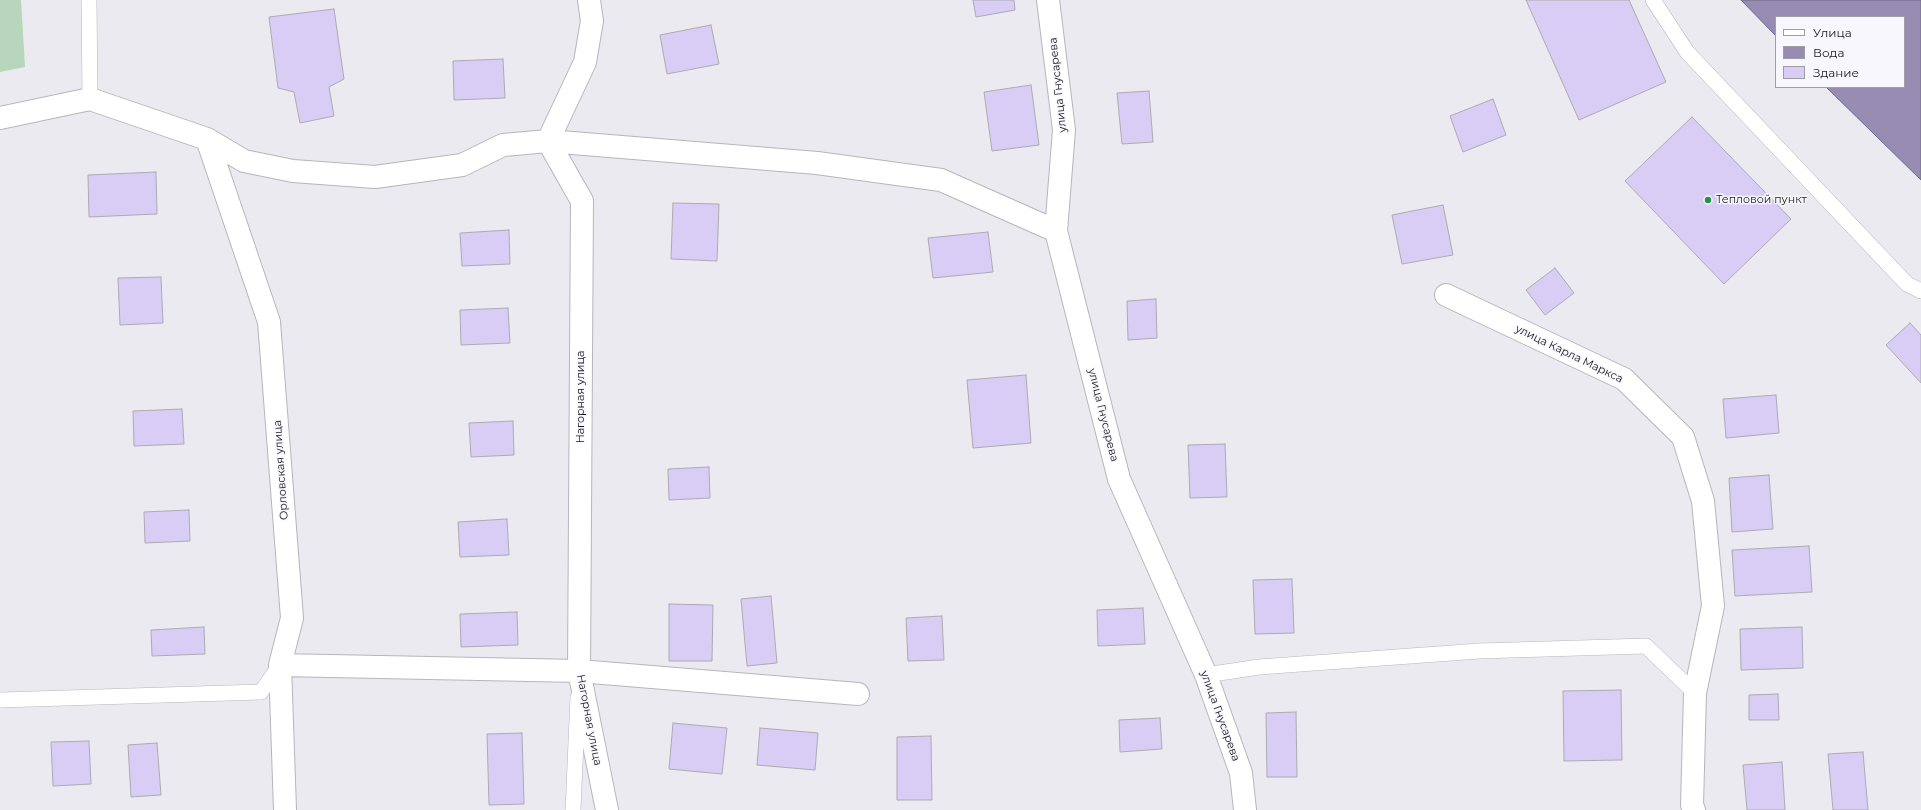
<!DOCTYPE html>
<meta charset="utf-8">
<style>
body{margin:0}
#map{position:relative;width:1921px;height:810px;overflow:hidden;background:#ebeaf1;font-family:Montserrat,sans-serif}
canvas{display:block}
.legend{position:absolute;left:1775px;top:16px;width:130px;height:72px;box-sizing:border-box;background:#f9f7fe;border:1px solid #9f9ea3;margin:0;padding:5px 7px;list-style:none;font-size:12px;color:#18181a}
.legend li{display:flex;align-items:center;gap:8px;height:20px}
.legend b{width:20px;border:1px solid #9f9ea3}
</style>
<div id="map">
<canvas width="1921" height="810"></canvas>
<ul class="legend">
<li><b style="height:5px;background:#fff"></b>Улица</li>
<li><b style="height:11px;background:#978db2"></b>Вода</li>
<li><b style="height:11px;background:#d8cef5"></b>Здание</li>
</ul>
</div>
<script>
const g = document.querySelector('canvas').getContext('2d');
g.lineJoin = 'round';
function fillPath(path, color) { g.fillStyle = color; g.fill(path, 'evenodd'); }
const poly = rows => new Path2D(rows.map(r => 'M' + r).join(''));
function trace(path, color, width, dash) { g.strokeStyle = color; g.lineWidth = width; g.lineCap = dash ? 'butt' : 'round'; g.setLineDash(dash || []); g.stroke(path); }
function write(font, color, halo, rows, align = 'center') {
  g.font = font + ' Montserrat,sans-serif'; g.lineWidth = 3; g.setLineDash([]); g.textBaseline = 'middle'; g.strokeStyle = halo; g.fillStyle = color; for (const [text, x, y, turn = 0] of rows) {
    g.save(); g.translate(x, y); g.rotate((+turn || 0) * Math.PI / 180); g.textAlign = isNaN(turn) ? turn : align; if (halo) g.strokeText(text, 0, 0); g.fillText(text, 0, 0); g.restore();
  }
}
fillPath(poly([
 [0,0,21,0,25,67,0,72]
]), '#b8d6bc');
const water = poly([
 [1741,0,1921,0,1921,180,1826,87,1904,87,1904,17,1776,17,1776,36,1741,0]
]);
fillPath(water, '#978db2');
trace(water, '#716a84', 1);
const building = poly([
 [973,0,1014,0,1015,10,976,17,973,0],
 [1526,0,1629,0,1666,82,1579,120,1526,0],
 [334,9,344,79,329,87,334,116,300,123,294,92,278,88,269,17,334,9],
 [711,25,719,64,667,74,660,35,711,25],
 [503,59,505,98,454,100,453,61,503,59],
 [1031,85,1039,145,992,151,984,92,1031,85],
 [1149,91,1153,142,1122,144,1117,93,1149,91],
 [1493,99,1506,135,1463,152,1450,116,1493,99],
 [1692,117,1791,219,1724,284,1625,181,1692,117],
 [156,172,157,214,89,217,88,175,156,172],
 [673,203,719,204,717,261,671,259,673,203],
 [1443,205,1453,255,1402,264,1392,215,1443,205],
 [509,230,510,264,462,266,460,233,509,230],
 [988,232,993,272,933,278,928,238,988,232],
 [1555,268,1574,293,1545,315,1526,290,1555,268],
 [161,277,163,323,120,325,118,278,161,277],
 [1156,299,1157,338,1128,340,1127,301,1156,299],
 [508,308,510,343,461,345,460,310,508,308],
 [1910,323,1921,335,1921,383,1886,345,1910,323],
 [1026,375,1031,443,973,448,967,380,1026,375],
 [1776,395,1779,433,1726,438,1723,399,1776,395],
 [182,409,184,444,134,446,133,411,182,409],
 [513,421,514,455,471,457,469,423,513,421],
 [1225,444,1227,497,1190,498,1188,445,1225,444],
 [709,467,710,498,669,500,668,469,709,467],
 [1769,475,1773,529,1732,532,1729,478,1769,475],
 [189,510,190,541,145,543,144,512,189,510],
 [507,519,509,555,460,557,458,522,507,519],
 [1809,546,1812,592,1735,596,1732,550,1809,546],
 [1292,579,1294,633,1255,634,1253,580,1292,579],
 [771,596,777,663,747,666,741,599,771,596],
 [669,604,713,605,712,661,669,661,669,604],
 [1143,608,1145,644,1098,646,1097,610,1143,608],
 [517,612,518,645,461,647,460,614,517,612],
 [942,616,944,660,908,661,906,618,942,616],
 [204,627,205,654,152,656,151,630,204,627],
 [1802,627,1803,668,1741,670,1740,629,1802,627],
 [1621,690,1622,760,1564,761,1563,691,1621,690],
 [1778,694,1779,720,1749,720,1749,695,1778,694],
 [1296,712,1297,777,1267,777,1266,713,1296,712],
 [1160,718,1162,749,1120,752,1119,720,1160,718],
 [673,723,727,728,722,774,669,769,673,723],
 [760,728,818,733,815,770,757,765,760,728],
 [522,733,524,804,489,805,487,734,522,733],
 [931,736,932,800,897,800,897,737,931,736],
 [89,741,91,784,53,786,51,742,89,741],
 [157,743,161,795,131,797,128,745,157,743],
 [1863,752,1868,810,1833,810,1828,754,1863,752],
 [1782,762,1785,810,1747,810,1743,765,1782,762]
]);
fillPath(building, '#d8cef5');
trace(building, '#acaab1', 1);
const service = poly([
 [89,0,90,99],
 [1653,0,1687,52,1907,284,1921,291],
 [1206,675,1259,667,1479,651,1646,646,1695,693],
 [0,700,261,692,280,665],
 [573,810,578,697]
]);
const minor = poly([
 [589,0,592,21,585,62,548,141,582,201,579,671,607,810],
 [1048,0,1064,130,1056,231,1119,479,1206,675,1241,773,1245,810],
 [0,118,90,99,207,139,244,161,293,171,375,177,462,165,503,145,548,141,817,163,941,180,1056,231],
 [207,139,269,322,292,618,280,665,285,810],
 [1446,295,1624,379,1683,437,1703,501,1713,606,1695,693,1692,805,1694,810],
 [280,665,579,671,858,694]
]);
trace(service, '#b7b5bc', 16);
trace(minor, '#b7b5bc', 24);
trace(service, '#fff', 15);
trace(minor, '#fff', 22);
for (const [x, y, r, color] of [
 [1708,200,4,"#279047"]
]) { const dot = new Path2D(); dot.arc(x, y, r, 0, 2 * Math.PI); g.fillStyle = color; g.fill(dot); trace(dot, '#f9f7fe', 1.5); }
write('11px', '#18181a', '#f9f7fe', [
 ["улица Гнусарева",1058,85,-96],
 ["улица Карла Маркса",1569,354,26],
 ["Нагорная улица",581,397,-90],
 ["улица Гнусарева",1103,415,76],
 ["Орловская улица",281,470,-94],
 ["улица Гнусарева",1220,716,70],
 ["Нагорная улица",589,720,79]
]);
write('11px', '#18181a', '#f9f7fe', [
 ["Тепловой пункт",1716,200]
], 'left');
</script>
